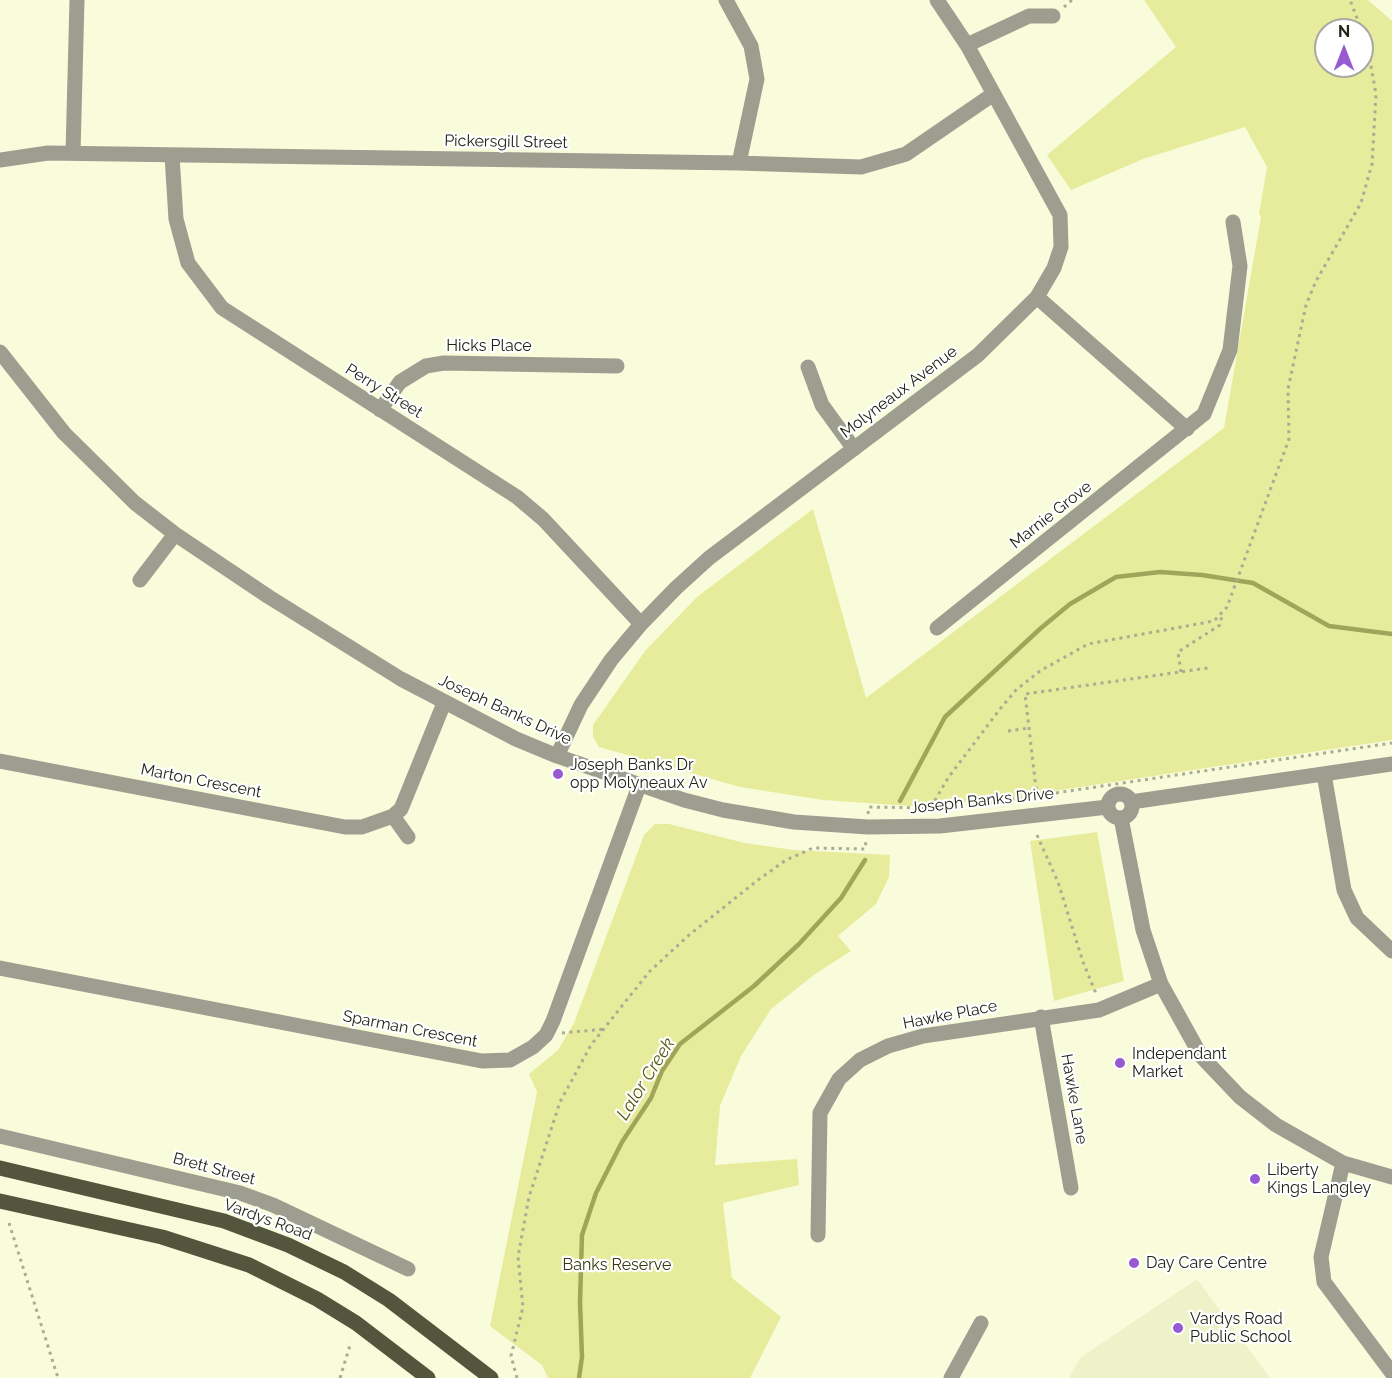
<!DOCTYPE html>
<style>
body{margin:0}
#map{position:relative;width:1392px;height:1378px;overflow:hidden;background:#f9fcdb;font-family:Raleway,sans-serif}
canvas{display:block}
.north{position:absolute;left:1314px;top:18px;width:60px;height:60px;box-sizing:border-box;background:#fff;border:2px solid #a7a7a3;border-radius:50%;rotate:0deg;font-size:16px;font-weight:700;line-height:24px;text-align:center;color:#232418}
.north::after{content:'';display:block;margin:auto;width:21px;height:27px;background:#975ad1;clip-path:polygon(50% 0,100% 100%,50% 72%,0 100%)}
</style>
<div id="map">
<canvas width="1392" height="1378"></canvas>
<div class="north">N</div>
</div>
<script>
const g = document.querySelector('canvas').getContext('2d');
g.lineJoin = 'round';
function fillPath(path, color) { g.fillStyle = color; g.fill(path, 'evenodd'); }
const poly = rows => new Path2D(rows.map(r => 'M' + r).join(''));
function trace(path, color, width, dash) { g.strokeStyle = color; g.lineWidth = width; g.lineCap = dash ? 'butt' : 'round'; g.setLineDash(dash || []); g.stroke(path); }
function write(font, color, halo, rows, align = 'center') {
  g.font = font + ' Raleway,sans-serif'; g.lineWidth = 4.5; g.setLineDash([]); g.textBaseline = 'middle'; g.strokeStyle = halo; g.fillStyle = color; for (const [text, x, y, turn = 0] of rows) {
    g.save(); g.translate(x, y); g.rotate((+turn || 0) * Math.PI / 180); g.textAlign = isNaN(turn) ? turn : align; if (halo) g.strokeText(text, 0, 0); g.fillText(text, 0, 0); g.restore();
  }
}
fillPath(poly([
 [1197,1279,1270,1378,1069,1378,1080,1358]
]), '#eef2c9');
fillPath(poly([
 [1144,0,1368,0,1392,21,1392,740,994,800,910,806,823,800,740,787,599,747,593,737,593,725,645,651,697,597,813,509,866,698,1224,428,1261,217,1259,214,1267,167,1245,127,1143,159,1071,190,1047,155,1176,47],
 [1326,30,1362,30,1362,66,1326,66],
 [655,824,669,824,745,843,794,850,890,855,889,877,876,904,838,936,851,951,815,974,771,1009,741,1056,720,1106,715,1165,797,1159,799,1185,723,1203,732,1278,781,1317,750,1378,548,1378,542,1365,490,1326,537,1092,529,1074,558,1050,574,1023,644,835],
 [1097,832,1124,981,1054,1001,1030,841]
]), '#e6ec9c');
trace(poly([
 [900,801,945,717,1041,628,1070,604,1116,577,1160,572,1202,575,1253,583,1329,626,1392,634],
 [579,1378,582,1357,580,1302,582,1235,596,1193,622,1142,651,1098,662,1071,680,1044,754,986,799,944,841,898,865,860]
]), '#a0a55a', 4.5);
trace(poly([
 [1064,7,1072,0],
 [1181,672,1178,652,1220,625,1222,615],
 [1008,731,1029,728],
 [1037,797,1025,694,1208,668],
 [931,807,948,778,1000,709,1016,690,1040,671,1088,644,1214,621,1227,607,1289,439,1288,389,1306,305,1316,281,1361,203,1372,164,1376,94,1367,44,1350,0],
 [868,814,869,807,931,808,988,803,1392,743],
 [1037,835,1058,882,1083,962,1097,996],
 [562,1033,605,1029],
 [9,1223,58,1378],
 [340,1378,351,1342],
 [517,1378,511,1356,523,1307,518,1257,529,1197,560,1102,591,1045,649,972,689,935,758,880,786,860,813,848,865,849,866,841]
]), '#aaac93', 3, [3, 4.5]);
trace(poly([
 [726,0,751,46,757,79,739,163],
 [967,45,1029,16,1053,16],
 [73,153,77,0],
 [172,156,176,219,188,263,222,308,517,497,543,519,641,624],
 [0,160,48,153,739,163,861,167,906,154,992,95],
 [1037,297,1187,429],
 [0,352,64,433,135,503,175,534,269,597,401,679,516,739,557,756,684,800,723,810,794,822,868,827,940,826,1108,807],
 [808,367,822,405,854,449],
 [380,410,400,382,426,366,444,363,617,366],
 [140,580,175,534],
 [937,628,1204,414,1230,350,1240,266,1233,222],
 [557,756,581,705,611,660,641,624,676,588,709,558,978,355,1037,297,1054,268,1061,247,1060,215,967,45,937,0],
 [0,761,345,827,362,827,393,816,401,809,444,703],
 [1324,774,1344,890,1357,918,1392,951],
 '1108 806a12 12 0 1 1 24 0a12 12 0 1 1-24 0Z',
 [1131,802,1392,764],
 [393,816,408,837],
 [1121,818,1143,930,1161,984,1201,1056,1240,1097,1276,1125,1343,1163,1392,1177],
 [0,968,482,1061,510,1060,533,1047,546,1035,553,1021,639,786],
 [1041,1017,1071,1188],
 [0,1136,240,1193,273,1205,408,1269],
 [1343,1163,1321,1257,1324,1282,1392,1373],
 [818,1235,820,1113,839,1079,860,1060,888,1046,923,1036,1099,1010,1161,984],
 [951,1378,981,1323]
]), '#9d9e90', 15);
trace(poly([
 [0,1168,224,1221,288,1245,344,1272,389,1300,491,1378],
 [0,1201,162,1237,249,1265,317,1299,356,1323,428,1378]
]), '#53553d', 15);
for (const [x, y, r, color] of [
 [558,774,6,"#975ad1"],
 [1120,1063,6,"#975ad1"],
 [1255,1179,6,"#975ad1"],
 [1134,1263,6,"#975ad1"],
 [1178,1328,6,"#975ad1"]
]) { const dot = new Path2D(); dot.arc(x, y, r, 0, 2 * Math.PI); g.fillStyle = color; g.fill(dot); trace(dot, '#fff', 2); }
write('16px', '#232418', '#fff', [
 ["Pickersgill Street",506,142,1],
 ["Hicks Place",489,346],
 ["Perry Street",384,391,32],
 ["Molyneaux Avenue",899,392,-37],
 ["Marnie Grove",1051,515,-38],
 ["Joseph Banks Drive",505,710,25],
 ["Marton Crescent",201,781,11],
 ["Joseph Banks Drive",982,801,-6],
 ["Hawke Place",950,1015,-11],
 ["Sparman Crescent",410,1029,11],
 ["Hawke Lane",1074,1099,80],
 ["Brett Street",214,1169,15],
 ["Vardys Road",268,1220,20]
]);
write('16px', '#232418', '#fff', [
 ["Joseph Banks Dr",570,765],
 ["opp Molyneaux Av",570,783],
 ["Independant",1132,1054],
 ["Market",1132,1072],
 ["Liberty",1267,1170],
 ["Kings Langley",1267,1188],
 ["Day Care Centre",1146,1263],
 ["Vardys Road",1190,1319],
 ["Public School",1190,1337]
], 'left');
write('16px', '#36380d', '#fff', [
 ["Banks Reserve",617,1265]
]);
write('italic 18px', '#55570a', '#fff', [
 ["Lalor Creek",646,1079,-58]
]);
</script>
